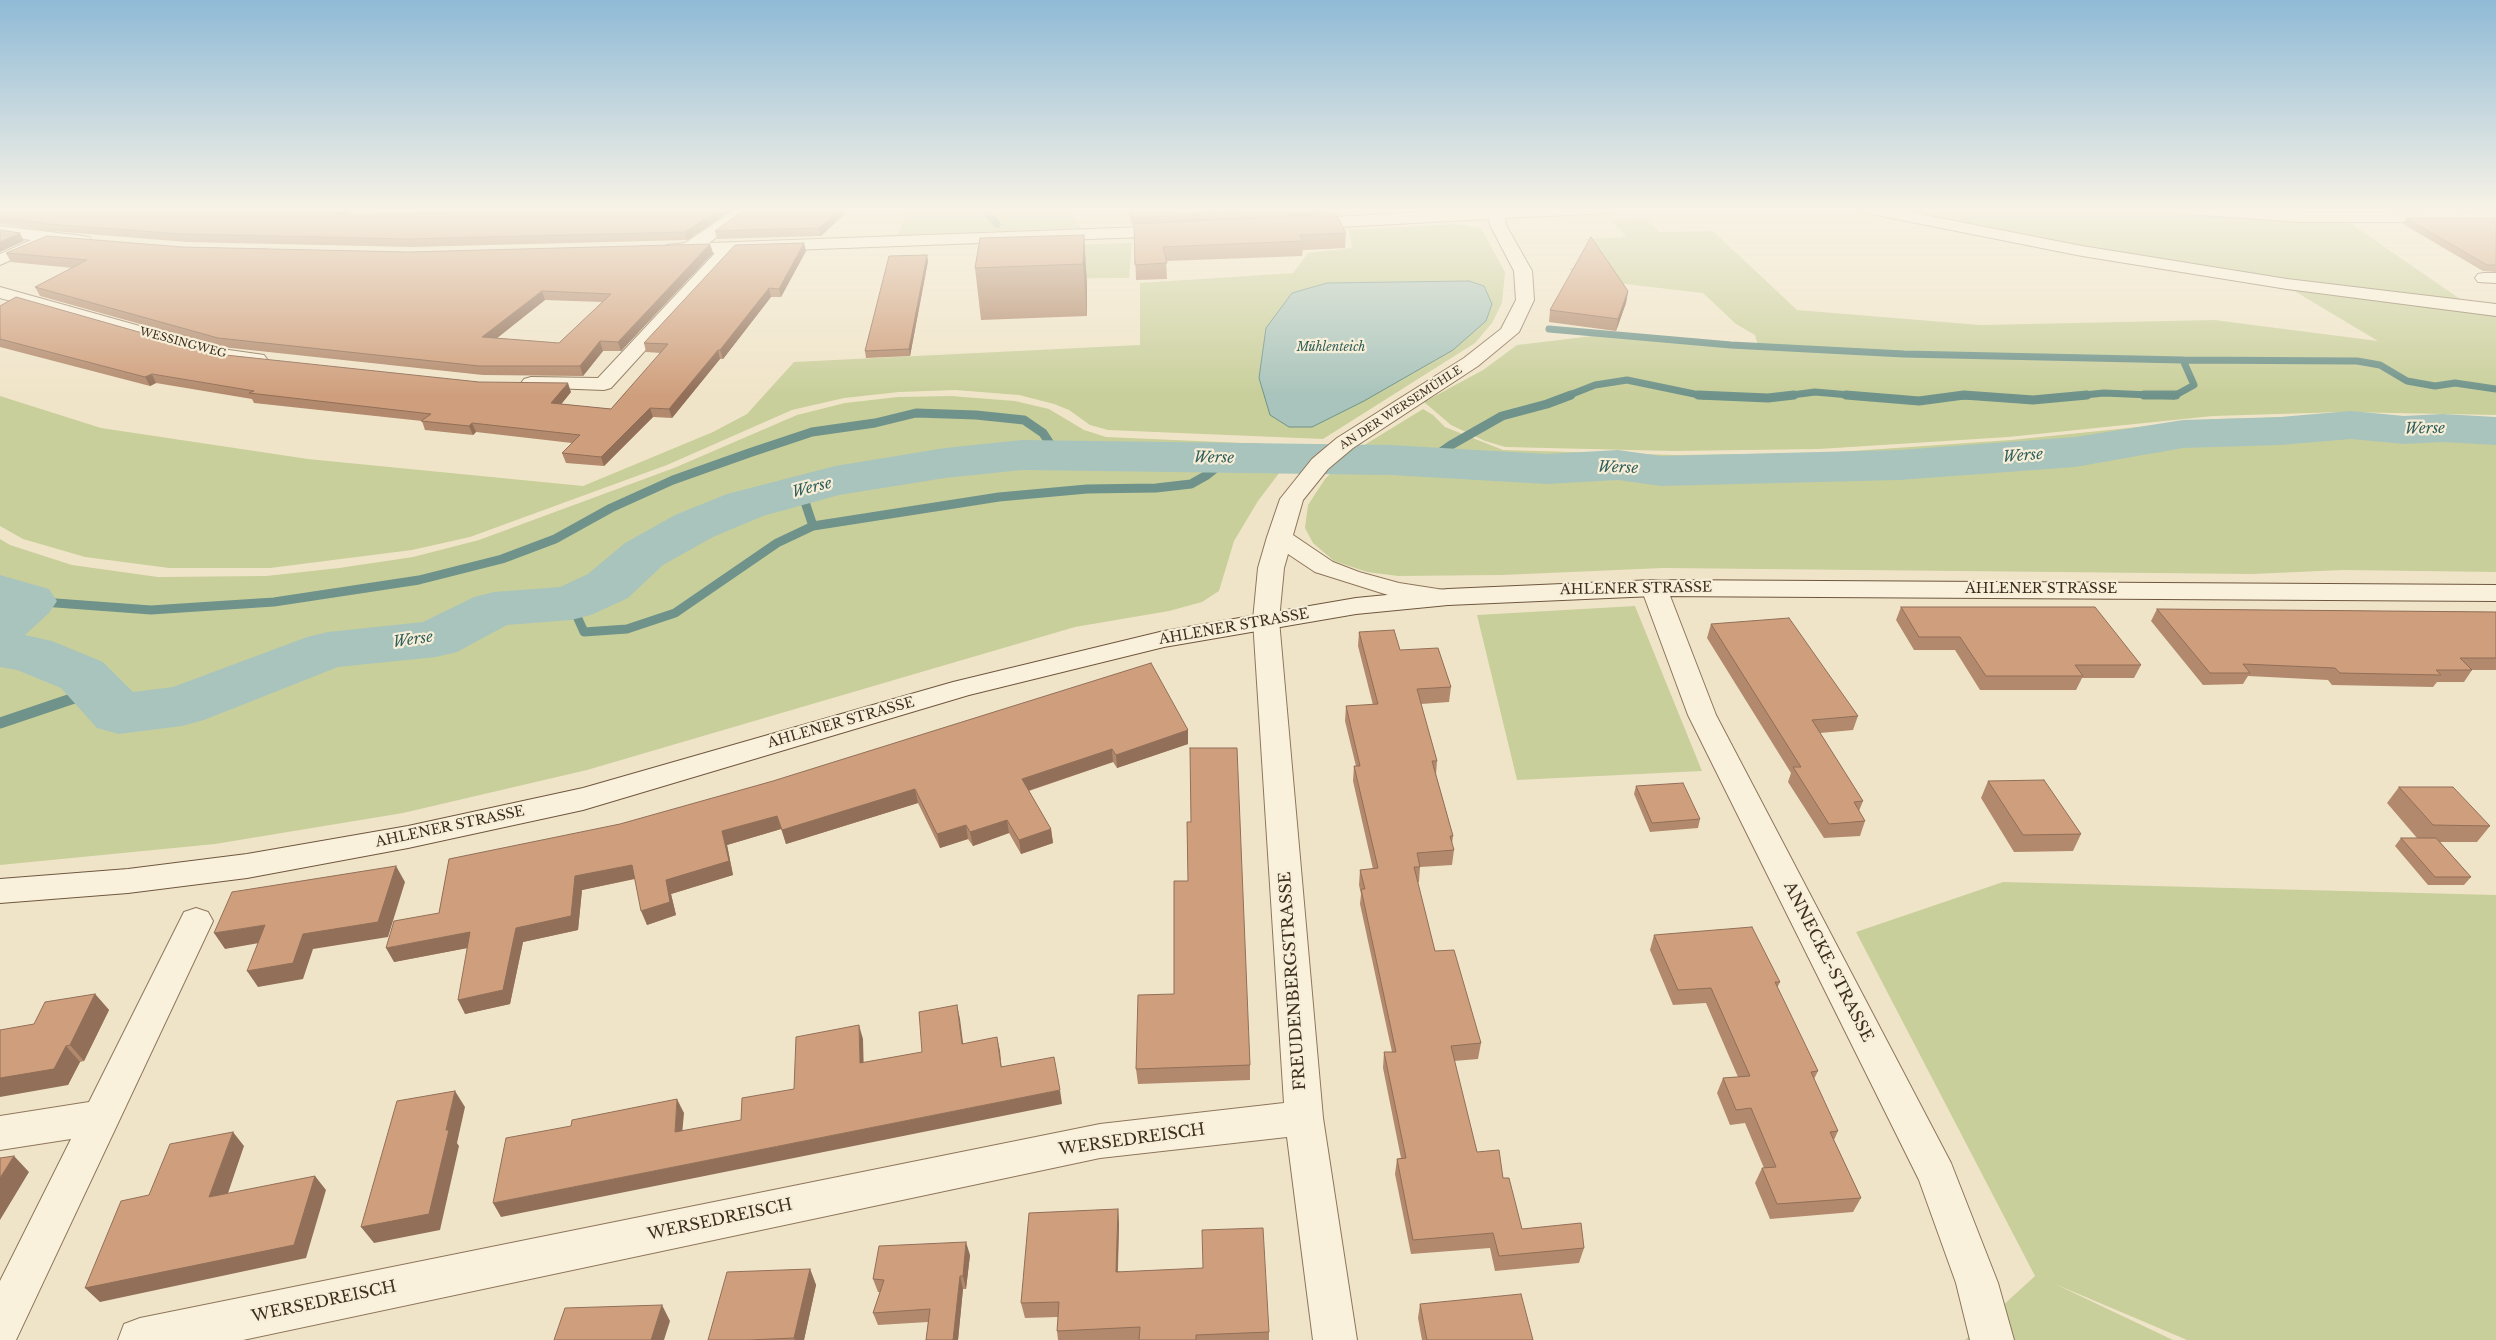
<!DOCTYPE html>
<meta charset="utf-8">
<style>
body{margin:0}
canvas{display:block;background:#f0e4c8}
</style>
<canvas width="2496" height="1340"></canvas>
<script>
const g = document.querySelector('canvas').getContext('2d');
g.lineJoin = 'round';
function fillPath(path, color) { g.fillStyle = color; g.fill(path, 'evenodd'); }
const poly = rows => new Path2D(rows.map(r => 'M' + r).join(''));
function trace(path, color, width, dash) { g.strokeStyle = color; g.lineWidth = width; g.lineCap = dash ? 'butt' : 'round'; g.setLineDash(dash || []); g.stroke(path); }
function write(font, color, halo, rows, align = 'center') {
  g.font = font + ' "Libre Baskerville",serif'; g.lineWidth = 4.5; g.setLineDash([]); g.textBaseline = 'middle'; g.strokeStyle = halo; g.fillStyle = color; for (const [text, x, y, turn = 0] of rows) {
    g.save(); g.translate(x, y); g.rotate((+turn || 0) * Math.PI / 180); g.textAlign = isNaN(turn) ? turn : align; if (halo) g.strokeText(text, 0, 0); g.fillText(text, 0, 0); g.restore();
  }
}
fillPath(poly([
 [908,208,1068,208,1081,228,898,235],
 [1883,208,2129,208,2350,223,2463,301,2496,304,2496,415,2343,412,2213,416,2008,437,1819,449,1673,451,1505,447,1485,441,1451,425,1424,402,1483,370,1517,345,1601,335,1759,349,1755,335,1736,324,1703,293,1573,278,1570,268,1605,268,1586,239,1626,237,1612,220,1646,218,1659,232,1713,231,1797,310,1980,325,2214,320,2378,341,2281,283,2030,239],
 [1457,224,1481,228,1505,272,1502,303,1492,323,1475,343,1323,439,1108,430,1090,425,1069,410,1054,404,1019,395,955,390,899,392,844,398,792,410,667,465,470,537,412,550,270,568,169,568,85,557,23,539,0,526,0,396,101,428,308,459,583,486,713,432,747,414,794,362,1140,345,1140,283,1293,273,1308,253,1352,248,1349,230],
 [1132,243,1129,278,981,279,993,247],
 [951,396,1015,401,1049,409,1084,430,1106,437,1313,446,1286,464,1258,501,1234,541,1219,591,1202,602,1169,611,1075,627,587,770,403,813,215,844,0,865,0,539,10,545,72,565,158,577,266,576,339,568,413,557,479,540,674,468,797,415,845,403,898,397],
 [1423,409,1433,415,1445,427,1503,450,1675,455,1823,453,2011,440,2217,419,2349,416,2496,419,2496,572,2343,570,2252,574,1663,568,1502,575,1398,576,1367,572,1334,561,1313,543,1305,528,1308,505,1325,479,1340,464,1366,444],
 [1635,606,1702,771,1517,780,1477,615],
 [2003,882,2496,895,2496,1340,2187,1340,2055,1284,2173,1340,1965,1340,2035,1276,1856,932]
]), '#c9cf9b');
const water = poly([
 [1469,281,1484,286,1492,304,1486,321,1453,350,1364,401,1312,427,1289,427,1270,415,1259,378,1266,328,1292,293,1327,283,1469,281]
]);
fillPath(water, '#a9c4bc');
trace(water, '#6f938a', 1);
trace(poly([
 [983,208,997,224],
 [1549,329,1731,345,1904,354,2183,360],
 [1567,396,1595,385,1627,380,1704,396],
 [1784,396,1815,392,1861,396],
 [1957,396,1977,396],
 [2074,396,2104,393,2173,396],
 [2174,396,2194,385,2183,360,2357,361,2380,365,2407,381,2435,386,2455,383,2496,389]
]), '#6f938a', 7);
trace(poly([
 [1698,395,1768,398,1794,395],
 [1846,395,1919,401,1964,395,2033,400,2087,395],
 [2144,395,2176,395],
 [1427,462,1451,445,1502,416,1547,404,1571,395],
 [813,526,999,497,1087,489,1156,488,1191,484,1207,475,1228,458],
 [29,601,151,610,274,602,419,580,502,559,555,539,611,508,673,480,749,453,812,432,875,423,916,413,976,415,1024,420,1043,433,1058,456],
 [571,603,584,632,627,629,675,613,777,543,813,526,801,490]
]), '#6f938a', 9);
trace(poly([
 [0,723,95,691]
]), '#6f938a', 11);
fillPath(poly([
 [2351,411,2404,416,2442,414,2496,417,2496,445,2442,442,2404,444,2351,439,2280,445,2183,448,2075,467,1899,480,1661,486,1618,480,1547,484,1390,475,1022,470,945,478,839,495,763,516,713,537,663,565,628,598,591,615,571,620,507,625,457,652,436,657,338,667,204,720,182,726,119,734,97,728,61,688,17,670,0,667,0,575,49,589,57,601,49,613,25,635,52,641,103,662,133,692,173,687,307,637,328,632,423,622,474,597,494,592,560,587,588,574,625,543,675,515,727,494,835,466,945,448,1022,440,1390,445,1547,454,1618,450,1661,456,1899,450,2075,437,2183,420,2280,417,2351,411]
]), '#a9c4bc');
const street = poly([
 [737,208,755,208,709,243,1172,226,1178,227,1180,231,1178,235,1172,236,735,252,611,388,604,390,524,387,521,383,524,379,531,377,598,378,715,253,673,254,667,253,664,249,667,245,685,243,737,208],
 [1488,208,1618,208,1610,213,1505,218,1506,225,1532,271,1534,300,1519,332,1478,366,1353,448,1328,469,1303,500,1293,535,1333,562,1359,572,1399,583,1457,592,1461,597,1457,602,1448,605,1388,595,1315,572,1288,554,1284,568,1279,620,1323,1118,1357,1340,1313,1340,1287,1137,1100,1158,243,1340,118,1340,124,1324,140,1318,1100,1124,1284,1103,1253,620,1258,568,1267,537,1280,499,1312,459,1337,438,1464,358,1501,329,1516,300,1514,271,1490,225,1489,219,1302,229,1296,228,1294,224,1296,220,1302,219,1488,208],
 [1858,208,1889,208,2082,246,2287,279,2496,304,2496,316,2287,289,2082,256,1866,213,1858,208],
 [2167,208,2239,208,2300,212,2496,212,2496,222,2300,222,2175,213,2167,208],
 [0,226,83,236,89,237,92,241,89,245,83,246,51,242,0,265,0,254,31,240,0,236,0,226],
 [2484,273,2496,273,2496,283,2478,282,2475,278,2478,274,2484,273],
 [0,287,222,349,264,355,267,359,264,363,257,365,214,359,0,298,0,287],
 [1654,580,1663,583,1667,588,1716,715,1951,1163,1998,1283,2014,1340,1970,1340,1956,1283,1919,1180,1688,715,1641,588,1645,583,1654,580],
 [196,908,208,912,213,921,16,1340,0,1340,0,1281,71,1139,0,1150,0,1116,89,1102,184,912,196,908]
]);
const secondary = poly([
 [1654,580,2496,585,2496,601,1654,596,1448,605,1356,614,1164,647,969,695,583,810,408,848,247,878,128,893,0,903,0,879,128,869,247,854,408,826,583,788,953,682,1164,631,1356,598,1448,589,1654,580]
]);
trace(street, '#8d765c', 2);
trace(secondary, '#6f573f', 2);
fillPath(street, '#faf1dc');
fillPath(secondary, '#faf1dc');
fillPath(poly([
 [357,208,348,214,735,208,687,240,411,247,187,242,51,231,0,224,0,209],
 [851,208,821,236,717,239,715,231],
 [1128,208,1329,208,1329,215,1346,233,1345,248,1303,250,1302,256,1166,261,1167,279,1136,280,1134,225,1132,225],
 [2376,208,2496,208,2496,211,2380,210],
 [2406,218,2496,218,2496,272,2483,271,2403,224],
 [1084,235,1087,285,1087,316,981,320,975,268],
 [710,244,713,253,621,351,603,351,583,376,483,375,222,347,40,296,35,287,73,268,11,262,6,253,182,247,408,252],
 [545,300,602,302,559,343,496,338],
 [806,251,781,297,771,297,723,359,720,359,672,418,653,417,604,466,566,463,562,453,572,443,476,432,473,435,425,430,422,421,254,403,252,399,156,383,150,386,0,347,0,306,216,354,571,392,561,404,611,409,661,353,646,352,644,343],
 [928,261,910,356,866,358,865,351],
 [1628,291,1626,303,1616,331,1549,322,1550,310],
 [1901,607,2141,665,2134,678,2082,678,2076,690,1980,690,1955,650,1914,650,1896,620],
 [2157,609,2496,612,2496,670,2472,670,2464,682,2437,682,2433,687,2332,685,2328,680,2248,676,2243,684,2203,685,2151,621],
 [1711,624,1858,716,1853,730,1820,733,1863,801,1859,811,1865,821,1860,836,1824,838,1788,782,1791,773,1707,638],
 [1359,632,1400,650,1451,687,1449,702,1421,704,1437,761,1436,775,1453,836,1452,844,1454,850,1452,865,1420,867,1419,882,1417,882,1435,951,1481,1043,1478,1059,1454,1061,1477,1152,1503,1178,1522,1229,1584,1248,1579,1263,1495,1271,1490,1248,1411,1254,1395,1174,1397,1159,1401,1158,1383,1068,1384,1052,1392,1052,1360,904,1361,894,1359,885,1360,870,1373,869,1353,781,1354,766,1356,766,1345,721,1346,706,1373,705,1358,646],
 [1188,730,1188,744,1117,768,1113,762,1029,791,1051,829,1053,843,1021,854,1009,833,973,846,968,839,940,848,918,803,786,844,781,829,727,845,733,875,671,894,676,915,647,925,635,879,582,890,578,930,523,942,510,1004,465,1014,467,948,394,962,439,913,449,859],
 [1988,781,2081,834,2073,851,2014,852,1981,798],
 [1636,786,1700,819,1698,828,1650,832,1634,794],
 [2399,787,2490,826,2477,842,2440,842,2471,877,2464,885,2428,885,2395,846,2401,838,2417,838,2387,803],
 [1188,881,1250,1065,1250,1080,1138,1084,1136,1069,1174,994],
 [1654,935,1780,982,1777,988,1818,1071,1814,1079,1838,1131,1834,1140,1861,1198,1853,1212,1770,1219,1755,1183,1762,1168,1764,1168,1745,1123,1730,1125,1717,1093,1723,1078,1738,1077,1706,1003,1673,1005,1650,950],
 [95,994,109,1010,84,1061,80,1062,68,1085,34,1024],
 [1118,1209,1119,1225,1118,1271,1269,1332,1269,1340,1058,1340,1057,1331,1058,1317,1025,1318,1021,1303],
 [970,1255,966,1289,963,1289,958,1340,926,1340,928,1322,878,1325,873,1313,880,1292,878,1292,873,1279],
 [810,1269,816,1285,804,1340,708,1340],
 [1420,1304,1533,1340,1422,1340,1418,1318]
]), '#b2896c');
fillPath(poly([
 [344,208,357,208,338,222,334,215],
 [722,208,735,208,687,240,685,232],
 [842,208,851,208,821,236,819,228],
 [20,233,24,241,0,252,0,242],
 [1084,235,1087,285,1087,316,1083,264],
 [804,243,806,251,781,297,779,289],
 [710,244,713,253,621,351,618,342],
 [927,255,928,261,910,356,909,349],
 [769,288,771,297,723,359,720,350],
 [542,291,545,300,486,347,482,337],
 [1628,291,1626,303,1616,331,1618,319],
 [600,341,603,351,583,376,580,366],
 [718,350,720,359,672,418,669,409],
 [152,374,156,383,150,386,145,377],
 [568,383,571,392,555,412,551,403],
 [650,408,653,417,604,466,601,457],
 [472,423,476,432,473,435,469,426],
 [1188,730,1188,744,1117,768,1116,755],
 [1112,749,1113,762,1024,792,1022,779],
 [915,789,918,803,786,844,782,830],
 [777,816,781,829,727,845,733,875,671,894,676,915,647,925,641,911,666,880,722,831],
 [1007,820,1009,833,973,846,970,832],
 [966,825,968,839,940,848,937,834],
 [1051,829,1053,843,1021,854,1019,840],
 [632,865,638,878,582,890,578,930,523,942,510,1004,465,1014,458,1000,516,928,575,876],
 [396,866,405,882,388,937,313,949,303,979,258,987,247,971,303,934],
 [265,925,276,940,225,949,214,933],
 [470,932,478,946,394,962,386,948],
 [95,994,109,1010,84,1061,70,1045],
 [957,1005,960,1019,965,1058,962,1044],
 [859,1025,863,1039,864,1077,860,1063],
 [997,1037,1000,1051,1003,1081,1001,1067],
 [66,1046,80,1062,68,1085,0,1097,0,1078],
 [1060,1090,1062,1104,501,1217,493,1203],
 [455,1091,465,1107,457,1143,459,1146,440,1230,374,1243,361,1227,446,1130],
 [677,1099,684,1113,681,1146,675,1132],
 [233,1132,244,1146,222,1211,209,1197],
 [14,1156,29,1172,0,1220,0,1178],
 [315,1176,326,1190,306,1258,100,1302,85,1288],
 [1118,1209,1119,1225,1117,1287,1116,1272],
 [966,1242,970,1255,966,1289,963,1276],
 [810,1269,816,1285,804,1340,795,1340,794,1338],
 [960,1276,963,1289,958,1340,953,1340],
 [662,1305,670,1321,664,1340,651,1340]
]), '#916f58');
const building = poly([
 [4,208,344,208,334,215,515,210,517,208,722,208,685,232,408,239,183,234,47,224,0,217,0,209,4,208],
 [746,208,842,208,819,228,715,231,746,208],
 [1129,208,1326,208,1132,218,1129,208],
 [1336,214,1346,233,1300,235,1303,241,1163,247,1167,263,1135,265,1134,224,1336,214],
 [2406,218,2496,218,2496,265,2487,265,2406,218],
 [0,230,20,233,0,242,0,230],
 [1084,235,1083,264,975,268,980,238,1084,235],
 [47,236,182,247,408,252,710,244,618,342,600,341,580,366,479,366,218,338,35,287,87,260,6,253,47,236],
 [542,291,611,294,559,343,482,337,542,291],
 [1591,237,1628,291,1618,319,1550,310,1591,237],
 [804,243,779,289,769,288,720,350,718,350,669,409,650,408,601,457,562,453,580,435,472,423,469,426,421,421,431,414,249,393,254,391,152,374,145,377,0,339,0,306,16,297,216,354,479,382,568,383,551,403,611,409,668,344,644,343,735,245,804,243],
 [927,255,909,349,865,351,889,256,927,255],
 [1901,607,2095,607,2141,665,2075,665,2083,676,1986,676,1960,637,1919,637,1901,607],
 [2157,609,2496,612,2496,658,2460,658,2472,670,2436,670,2441,675,2340,673,2335,668,2243,664,2250,673,2210,673,2157,609],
 [1789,618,1858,716,1812,720,1863,801,1854,802,1865,821,1829,824,1793,767,1801,767,1711,624,1789,618],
 [1394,630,1400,650,1438,648,1451,687,1417,689,1437,761,1432,761,1453,836,1450,836,1454,850,1417,853,1420,867,1414,867,1435,951,1454,950,1481,1043,1451,1046,1477,1152,1499,1150,1503,1178,1509,1178,1522,1229,1581,1223,1584,1248,1499,1256,1493,1233,1413,1240,1397,1159,1406,1158,1384,1052,1396,1052,1361,889,1365,889,1360,870,1378,868,1354,766,1360,766,1346,706,1378,704,1359,632,1394,630],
 [1151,663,1188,730,1116,755,1112,749,1022,779,1051,829,1019,840,1007,820,970,832,966,825,937,834,915,789,782,830,777,816,722,831,729,861,666,880,670,902,641,911,632,865,575,876,571,916,516,928,503,990,458,1000,470,932,386,948,394,921,439,913,449,859,620,824,773,781,1151,663],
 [1190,748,1237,748,1250,1065,1136,1069,1138,995,1174,994,1174,881,1188,881,1187,822,1191,822,1190,748],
 [2044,780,2081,834,2023,835,1988,781,2044,780],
 [1683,783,1700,819,1652,823,1636,786,1683,783],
 [2399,787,2453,787,2490,826,2433,825,2399,787],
 [2401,838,2436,838,2471,877,2435,877,2401,838],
 [396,866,378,922,303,934,293,963,247,971,265,925,214,933,232,892,396,866],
 [1752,927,1780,982,1775,982,1818,1071,1811,1072,1838,1131,1830,1132,1861,1198,1777,1204,1762,1168,1776,1167,1751,1108,1736,1110,1723,1078,1750,1076,1711,988,1678,990,1654,935,1752,927],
 [95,994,70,1045,66,1046,54,1069,0,1078,0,1030,34,1024,45,1002,95,994],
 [957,1005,962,1044,997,1037,1001,1067,1054,1057,1060,1090,493,1203,506,1138,571,1126,572,1120,677,1099,675,1132,741,1120,742,1098,794,1089,796,1037,859,1025,860,1063,922,1052,919,1012,957,1005],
 [455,1091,446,1130,449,1130,429,1214,361,1227,397,1101,455,1091],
 [233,1132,209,1197,315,1176,294,1245,85,1288,121,1201,149,1195,170,1144,233,1132],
 [14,1156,0,1178,0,1158,14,1156],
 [1118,1209,1116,1272,1203,1268,1202,1230,1263,1228,1269,1332,1196,1335,1196,1340,1139,1340,1140,1327,1057,1331,1059,1302,1021,1303,1029,1213,1118,1209],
 [966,1242,963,1276,960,1276,953,1340,926,1340,930,1309,873,1313,884,1280,873,1279,879,1246,966,1242],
 [810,1269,794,1338,749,1340,708,1340,727,1272,810,1269],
 [1521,1294,1533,1340,1427,1340,1420,1304,1521,1294],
 [662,1305,651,1340,554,1340,565,1308,662,1305]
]);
fillPath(building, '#cf9f7d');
trace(building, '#916f58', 1);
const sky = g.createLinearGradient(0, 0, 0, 395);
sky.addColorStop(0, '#8fbad6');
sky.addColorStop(0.53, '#f8f3e6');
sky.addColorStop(1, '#f8f3e600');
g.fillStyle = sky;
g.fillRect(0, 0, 2496, 395);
write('11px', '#3d2e20', '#f7eed8', [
 ["WESSINGWEG",183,343,15],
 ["AN DER WERSEMÜHLE",1401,408,-33]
]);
write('italic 12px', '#2f5d5a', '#f7eed8', [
 ["Mühlenteich",1331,348]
]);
write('14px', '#3d2e20', '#f7eed8', [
 ["AHLENER STRASSE",1636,589,-1],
 ["AHLENER STRASSE",2041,589],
 ["AHLENER STRASSE",1234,627,-10],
 ["AHLENER STRASSE",841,723,-16],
 ["AHLENER STRASSE",450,827,-12]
]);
write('italic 15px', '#2f5d5a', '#f7eed8', [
 ["Werse",2425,429,-1],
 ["Werse",2023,456,-4],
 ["Werse",1214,458,1],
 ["Werse",1618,468,2],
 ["Werse",812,488,-14],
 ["Werse",413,640,-8]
]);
write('16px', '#3d2e20', '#f7eed8', [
 ["ANNECKE-STRASSE",1828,962,63],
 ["FREUDENBERGSTRASSE",1293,981,-94],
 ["WERSEDREISCH",1132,1140,-8],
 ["WERSEDREISCH",720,1220,-12],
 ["WERSEDREISCH",324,1302,-12]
]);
</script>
